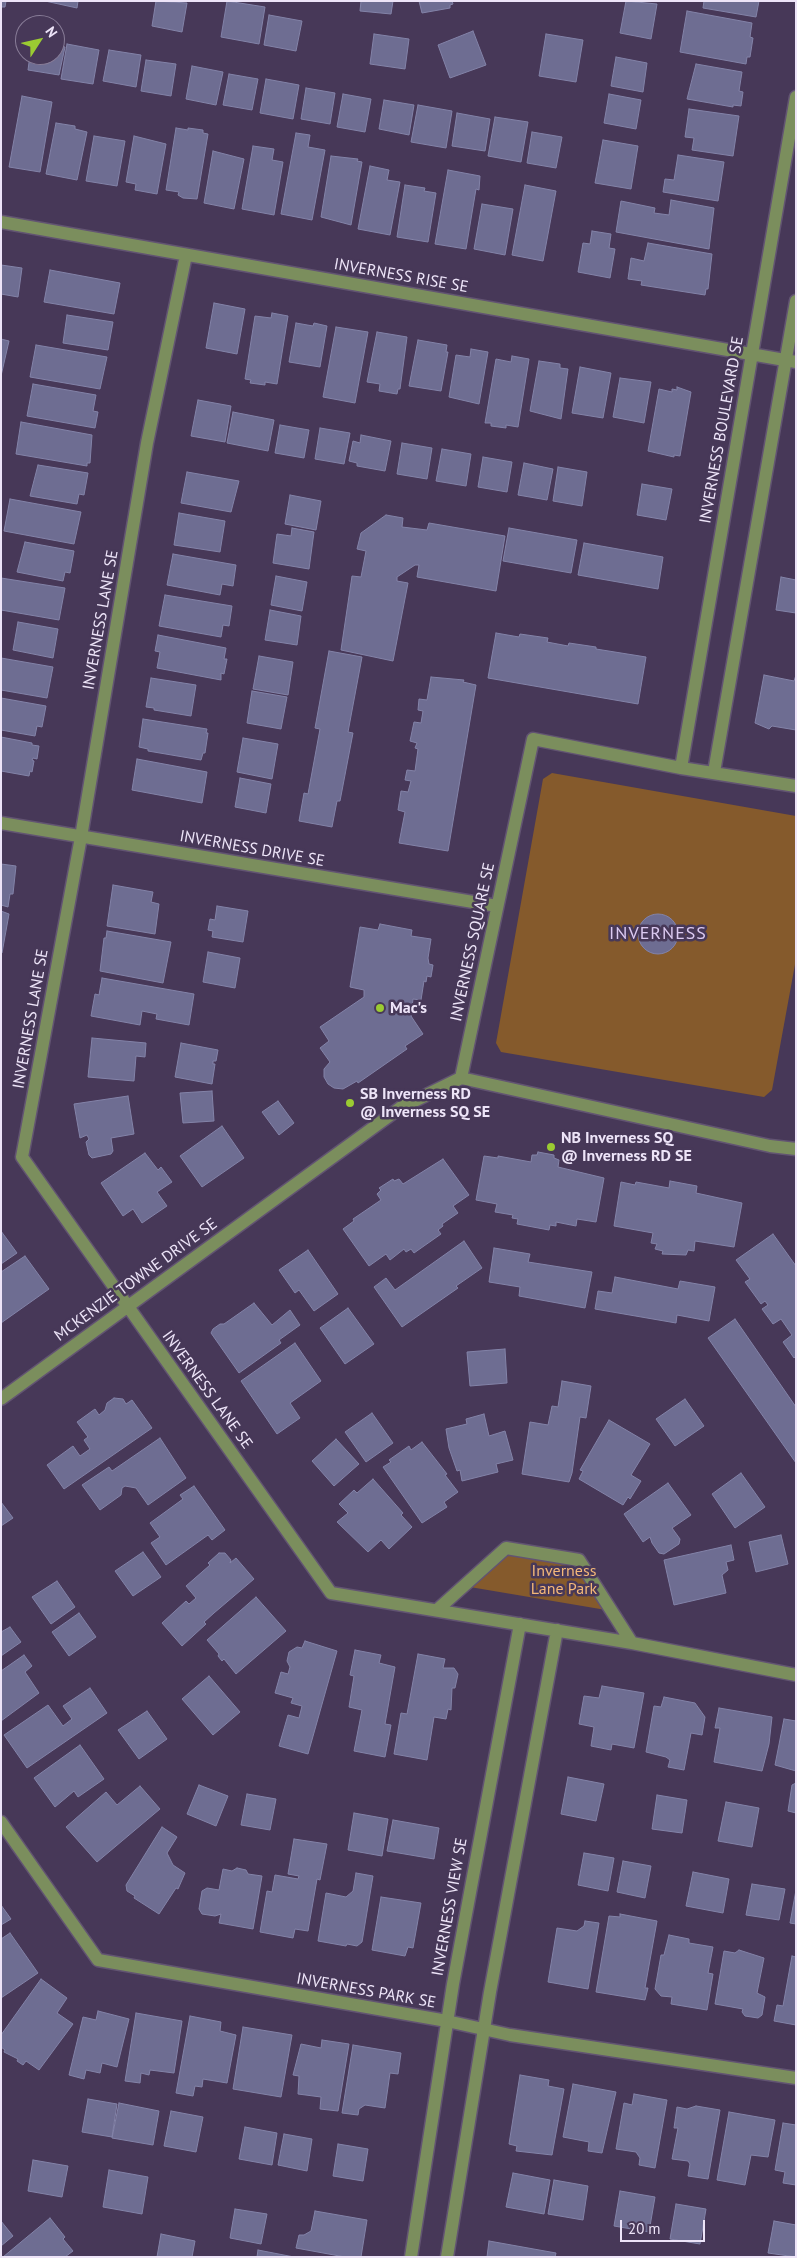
<!DOCTYPE html>
<style>
body{margin:0}
#map{position:relative;width:797px;height:2258px;overflow:hidden;background:#473858;font-family:"PT Sans",sans-serif}
canvas{display:block}
.frame{position:absolute;inset:0;border:2px solid #ede4f8;pointer-events:none}
.north{position:absolute;left:15px;top:15px;width:50px;height:50px;box-sizing:border-box;background:#473858;border:1px solid #897d98;border-radius:50%;rotate:55deg;font-size:14px;font-weight:700;line-height:20px;text-align:center;color:#ede4f8}
.north::after{content:'';display:block;margin:auto;width:18px;height:22px;background:#9bcb32;clip-path:polygon(50% 0,100% 100%,50% 72%,0 100%)}
.scale{position:absolute;left:620px;top:2220px;width:85px;height:22px;box-sizing:border-box;border:2px solid #ede4f8;border-top:0;padding-left:6px;font-size:15px;line-height:18px;white-space:nowrap;color:#ede4f8;-webkit-text-stroke:4px #473858;paint-order:stroke}
</style>
<div id="map">
<canvas width="797" height="2258"></canvas>
<div class="frame"></div>
<div class="north">N</div>
<div class="scale">20 m</div>
</div>
<script>
const g = document.querySelector('canvas').getContext('2d');
g.lineJoin = 'round';
function fillPath(path, color) { g.fillStyle = color; g.fill(path, 'evenodd'); }
const poly = rows => new Path2D(rows.map(r => 'M' + r).join(''));
function trace(path, color, width, dash) { g.strokeStyle = color; g.lineWidth = width; g.lineCap = dash ? 'butt' : 'round'; g.setLineDash(dash || []); g.stroke(path); }
function write(font, color, halo, rows, align = 'center') {
  g.font = font + ' "PT Sans",sans-serif'; g.lineWidth = 5; g.setLineDash([]); g.textBaseline = 'middle'; g.strokeStyle = halo; g.fillStyle = color; for (const [text, x, y, turn = 0] of rows) {
    g.save(); g.translate(x, y); g.rotate((+turn || 0) * Math.PI / 180); g.textAlign = isNaN(turn) ? turn : align; if (halo) g.strokeText(text, 0, 0); g.fillText(text, 0, 0); g.restore();
  }
}
fillPath(poly([
 [552,773,796,816,796,959,772,1090,764,1097,501,1052,496,1043,543,779],
 [506,1548,579,1560,612,1611,464,1586]
]), '#855a2c');
const building = poly([
 [1,1,6,1,5,7,1,7,1,1],
 [45,1,78,1,77,8,45,1],
 [156,1,187,3,182,32,152,26,156,1],
 [227,1,265,7,259,44,221,37,227,1],
 [361,1,393,1,391,14,360,11,361,1],
 [419,1,452,1,453,4,450,5,450,8,422,13,419,1],
 [626,1,657,4,651,39,620,33,626,1],
 [704,1,759,1,756,17,703,8,704,1],
 [687,11,752,23,750,37,753,38,750,57,747,57,746,64,680,52,687,11],
 [269,15,302,21,296,51,264,45,269,15],
 [473,31,486,65,450,78,438,45,473,31],
 [374,34,409,39,405,69,370,64,374,34],
 [546,34,583,40,576,82,539,76,546,34],
 [67,44,99,50,93,84,61,79,67,44],
 [55,45,65,47,59,75,28,70,30,55,55,55,55,45],
 [109,50,141,55,136,87,103,81,109,50],
 [616,57,647,63,643,92,611,86,616,57],
 [146,60,176,64,171,96,141,91,146,60],
 [696,64,742,72,739,91,743,92,741,106,733,105,733,107,687,99,696,64],
 [192,66,223,72,216,105,186,99,192,66],
 [229,74,258,79,252,110,223,105,229,74],
 [266,79,299,85,293,119,260,113,266,79],
 [306,88,335,93,330,124,301,119,306,88],
 [343,94,371,99,365,132,337,127,343,94],
 [609,94,641,100,636,129,604,123,609,94],
 [22,96,52,102,40,172,9,167,22,96],
 [384,100,414,105,409,135,379,129,384,100],
 [418,105,452,111,446,148,411,142,418,105],
 [689,109,739,116,733,156,692,150,694,138,685,137,689,109],
 [457,113,490,119,485,151,452,146,457,113],
 [495,117,528,122,521,162,488,156,495,117],
 [56,123,75,126,75,129,87,132,77,180,46,174,56,123],
 [176,128,188,130,188,128,203,130,203,133,208,134,197,199,183,198,178,195,179,192,166,190,176,128],
 [532,132,562,137,556,168,527,163,532,132],
 [296,133,310,135,308,147,325,150,312,220,281,214,296,133],
 [94,136,125,141,117,186,86,181,94,136],
 [134,136,166,144,157,194,135,190,136,184,126,182,134,136],
 [603,140,638,146,631,189,595,183,603,140],
 [253,146,274,149,272,160,283,162,274,215,242,209,253,146],
 [213,151,244,159,234,209,204,203,213,151],
 [678,155,724,162,718,201,663,192,665,179,674,180,678,155],
 [331,156,358,159,357,161,362,162,351,225,321,217,331,156],
 [370,166,389,170,387,180,400,182,390,235,358,229,370,166],
 [448,170,480,176,479,190,476,189,466,249,435,244,448,170],
 [405,185,425,188,424,191,436,193,428,242,397,237,405,185],
 [525,185,556,191,543,261,512,255,525,185],
 [671,200,714,208,709,249,616,232,621,201,655,208,654,213,669,215,671,200],
 [482,204,513,209,505,255,474,249,482,204],
 [592,231,611,234,609,248,615,249,610,278,578,272,583,243,590,244,592,231],
 [648,243,712,254,708,289,706,289,705,295,641,285,642,281,628,279,631,258,644,261,648,243],
 [1,265,22,268,18,297,1,294,1,265],
 [50,270,120,283,114,314,44,302,50,270],
 [214,303,245,309,237,354,206,348,214,303],
 [272,313,288,316,277,384,265,382,265,385,250,383,251,380,245,379,255,316,271,318,272,313],
 [67,315,113,322,108,350,63,343,67,315],
 [296,323,313,326,314,323,327,326,320,367,289,362,296,323],
 [336,327,368,332,355,403,323,397,336,327],
 [377,332,407,337,400,389,398,389,397,394,379,391,380,384,367,382,377,332],
 [1,339,9,341,1,376,1,339],
 [418,340,447,345,446,352,448,352,441,391,409,386,418,340],
 [36,345,107,357,100,389,30,377,36,345],
 [471,349,488,352,479,404,449,397,456,355,470,357,471,349],
 [512,356,529,359,518,427,506,425,506,428,491,426,491,423,485,423,496,359,511,362,512,356],
 [539,361,560,364,560,368,568,369,561,419,530,411,539,361],
 [580,367,611,373,603,418,572,413,580,367],
 [620,378,651,382,644,423,613,417,620,378],
 [33,384,96,395,93,411,98,412,95,428,27,416,33,384],
 [677,387,691,392,680,456,674,455,674,457,648,451,659,389,672,392,672,389,677,390,677,387],
 [198,400,231,406,225,442,191,436,198,400],
 [233,412,274,420,268,451,227,443,233,412],
 [21,422,92,435,90,463,87,463,87,466,16,454,21,422],
 [280,425,309,430,304,458,275,453,280,425],
 [320,428,350,433,344,464,315,459,320,428],
 [361,435,391,441,385,471,357,466,357,463,349,461,353,441,360,443,361,435],
 [402,443,432,448,427,479,397,474,402,443],
 [442,449,471,454,466,486,436,481,442,449],
 [483,457,512,462,507,492,478,487,483,457],
 [524,463,553,469,547,500,518,495,524,463],
 [38,465,88,473,84,495,79,494,77,504,30,496,38,465],
 [558,467,587,472,582,506,553,501,558,467],
 [187,472,239,481,231,512,181,503,187,472],
 [642,484,672,489,666,520,637,515,642,484],
 [290,495,321,501,316,530,285,524,290,495],
 [10,499,81,512,74,544,4,531,10,499],
 [179,513,225,521,220,552,174,545,179,513],
 [386,515,403,518,402,527,427,530,429,523,505,536,496,591,417,577,419,565,415,565,397,577,397,581,408,583,393,661,341,650,352,576,361,577,366,551,357,549,361,533,386,515],
 [292,528,314,532,309,569,273,563,277,534,291,536,292,528],
 [509,528,577,540,571,573,503,561,509,528],
 [25,542,74,551,70,573,65,572,63,581,17,572,25,542],
 [584,543,663,557,658,589,578,575,584,543],
 [173,554,236,565,233,586,222,584,220,595,167,585,173,554],
 [276,576,307,582,302,611,271,605,276,576],
 [781,577,796,580,796,613,776,610,781,577],
 [1,578,65,588,59,620,1,610,1,578],
 [165,595,232,606,229,626,223,625,221,637,159,626,165,595],
 [270,610,301,616,297,645,265,640,270,610],
 [18,622,58,629,53,658,13,650,18,622],
 [496,633,519,637,520,634,548,638,547,642,568,646,569,643,596,647,596,649,646,657,638,704,488,678,496,633],
 [158,635,226,648,224,659,227,659,224,674,221,673,221,680,157,668,160,652,155,651,158,635],
 [329,651,362,657,348,732,353,733,340,801,337,801,332,827,299,821,304,793,308,794,320,729,315,728,329,651],
 [259,656,293,662,288,695,253,689,259,656],
 [1,658,53,667,47,698,1,690,1,658],
 [764,675,794,681,796,675,796,730,772,726,769,729,755,723,764,675],
 [431,677,464,680,463,682,476,685,448,851,399,843,405,812,398,810,401,791,408,792,411,781,405,780,407,770,415,771,418,749,415,748,417,743,410,741,414,722,421,723,423,711,418,710,419,699,427,700,431,677],
 [151,678,196,685,191,716,154,710,154,708,146,707,151,678],
 [252,691,287,697,281,729,247,723,252,691],
 [1,698,46,706,42,727,37,726,35,736,1,730,1,698],
 [143,719,207,729,206,733,208,733,205,753,203,753,201,760,148,751,148,749,139,747,143,719],
 [1,737,32,743,32,745,39,746,37,759,33,758,32,760,34,761,32,772,30,771,29,776,1,771,1,737],
 [243,738,278,744,272,779,237,772,243,738],
 [137,759,207,772,202,803,132,790,137,759],
 [240,778,271,784,266,813,235,807,240,778],
 [1,864,16,866,13,894,10,894,8,907,1,905,1,864],
 [113,885,153,892,151,902,159,904,155,934,107,926,113,885],
 [217,906,248,911,243,942,212,937,213,931,208,930,210,919,215,920,217,906],
 [1,911,9,914,2,953,1,953,1,911],
 '638 934a20 20 0 1 1 40 0a20 20 0 1 1-40 0Z',
 [380,924,412,930,411,936,431,939,428,958,429,964,433,965,431,977,427,976,426,982,424,981,421,1000,413,999,411,1016,423,1034,405,1046,407,1049,358,1083,357,1081,343,1089,334,1088,328,1084,324,1077,324,1069,330,1062,320,1048,329,1041,320,1027,364,997,364,990,350,987,360,927,378,930,380,924],
 [107,931,171,942,163,983,100,971,104,938,106,938,107,931],
 [208,952,240,958,235,988,203,982,208,952],
 [102,978,194,994,189,1025,156,1019,157,1014,142,1011,140,1025,91,1016,95,994,99,995,102,978],
 [92,1038,146,1043,145,1057,136,1056,134,1081,88,1077,92,1038],
 [181,1043,218,1050,216,1061,213,1061,213,1064,215,1064,212,1084,175,1077,181,1043],
 [212,1091,214,1121,183,1123,180,1093,212,1091],
 [128,1096,134,1134,111,1138,113,1151,111,1154,92,1158,89,1155,86,1142,89,1139,87,1135,80,1138,74,1104,128,1096],
 [278,1101,294,1123,279,1135,262,1112,278,1101],
 [222,1126,244,1158,202,1187,180,1156,222,1126],
 [538,1152,554,1155,554,1158,559,1160,558,1167,604,1178,596,1222,577,1219,576,1226,556,1222,556,1226,550,1225,549,1230,517,1224,518,1219,512,1218,513,1215,495,1212,497,1204,476,1200,484,1156,498,1158,498,1156,531,1162,532,1155,537,1155,538,1152],
 [145,1153,158,1170,161,1167,172,1182,157,1192,167,1206,142,1223,133,1209,123,1216,101,1183,145,1153],
 [443,1159,469,1195,453,1206,458,1213,442,1224,443,1226,438,1230,441,1234,414,1253,411,1249,406,1252,404,1249,390,1260,386,1254,369,1266,343,1229,354,1221,353,1219,381,1200,377,1194,381,1190,379,1188,393,1179,394,1181,399,1179,403,1184,443,1159],
 [670,1181,697,1186,696,1193,742,1203,734,1247,695,1241,694,1251,688,1250,686,1255,662,1254,663,1251,655,1249,657,1244,651,1243,653,1233,614,1226,621,1182,635,1185,636,1182,669,1188,670,1181],
 [1,1231,17,1253,1,1264,1,1231],
 [773,1234,796,1266,796,1356,794,1358,783,1342,792,1335,781,1319,773,1324,762,1309,768,1305,765,1301,761,1304,745,1282,750,1279,736,1260,773,1234],
 [464,1241,482,1268,456,1286,458,1288,402,1327,374,1287,386,1278,395,1290,464,1241],
 [494,1248,530,1254,528,1262,592,1272,585,1308,519,1296,520,1287,489,1282,494,1248],
 [308,1250,338,1294,314,1311,299,1290,295,1293,279,1270,308,1250],
 [25,1256,49,1289,1,1323,1,1272,25,1256],
 [615,1277,678,1289,680,1281,715,1287,709,1321,677,1315,676,1323,595,1309,598,1291,612,1293,615,1277],
 [254,1303,272,1325,290,1310,300,1325,279,1340,281,1343,239,1373,211,1333,213,1329,220,1324,224,1324,254,1303],
 [348,1308,374,1344,345,1364,320,1328,348,1308],
 [735,1319,796,1407,796,1463,708,1338,735,1319],
 [295,1343,321,1381,290,1403,300,1418,277,1434,241,1381,295,1343],
 [505,1349,507,1383,470,1386,467,1352,505,1349],
 [562,1381,591,1386,586,1418,580,1417,572,1473,569,1482,522,1474,530,1422,548,1425,552,1406,558,1407,562,1381],
 [114,1398,123,1399,126,1404,132,1400,152,1428,64,1489,47,1465,73,1446,80,1456,90,1449,84,1440,88,1437,77,1422,95,1409,99,1415,105,1410,107,1403,114,1398],
 [685,1399,704,1426,675,1446,656,1419,685,1399],
 [372,1413,393,1443,366,1462,345,1432,372,1413],
 [484,1414,489,1436,505,1431,513,1460,496,1464,498,1472,462,1481,460,1470,457,1471,449,1448,446,1429,467,1424,466,1419,484,1414],
 [609,1420,650,1444,631,1475,641,1481,630,1499,628,1497,623,1505,579,1479,583,1471,580,1470,609,1420],
 [160,1438,186,1478,148,1505,136,1488,125,1486,122,1488,121,1495,100,1510,82,1485,109,1467,112,1471,160,1438],
 [336,1439,359,1464,334,1486,312,1461,336,1439],
 [422,1442,447,1474,445,1475,458,1492,444,1502,447,1507,422,1523,383,1467,391,1462,389,1460,409,1446,411,1450,422,1442],
 [741,1473,765,1507,735,1528,712,1494,741,1473],
 [373,1479,403,1513,401,1515,412,1527,389,1549,381,1540,368,1552,337,1522,348,1513,339,1504,354,1490,357,1493,373,1479],
 [668,1483,691,1515,672,1528,680,1539,679,1544,664,1554,659,1553,652,1543,650,1537,643,1542,624,1514,668,1483],
 [194,1486,225,1530,212,1540,208,1535,166,1565,151,1543,160,1537,150,1523,183,1499,180,1495,194,1486],
 [1,1502,13,1518,1,1526,1,1502],
 [781,1535,788,1564,756,1572,749,1542,781,1535],
 [731,1545,734,1560,726,1562,728,1570,722,1575,726,1593,674,1605,664,1560,731,1545],
 [143,1552,161,1577,133,1596,115,1571,143,1552],
 [219,1553,225,1553,231,1560,230,1563,236,1558,254,1579,214,1613,204,1622,206,1624,182,1646,162,1623,186,1601,189,1604,196,1598,186,1586,210,1565,208,1563,219,1553],
 [57,1581,75,1607,51,1624,32,1597,57,1581],
 [256,1597,286,1631,236,1674,224,1659,222,1661,218,1656,219,1654,207,1640,256,1597],
 [79,1613,96,1637,69,1656,52,1632,79,1613],
 [10,1627,21,1642,1,1656,1,1632,10,1627],
 [305,1641,337,1651,308,1754,279,1746,288,1715,299,1718,302,1706,291,1703,293,1698,275,1693,281,1672,288,1674,290,1667,287,1661,289,1652,297,1647,302,1648,305,1641],
 [355,1650,381,1655,379,1663,395,1667,385,1724,391,1725,385,1757,354,1751,362,1710,349,1707,354,1676,350,1675,355,1650],
 [418,1654,445,1659,443,1668,454,1668,458,1674,455,1688,452,1688,451,1710,448,1709,446,1719,434,1717,427,1760,394,1754,401,1713,407,1714,418,1654],
 [24,1655,32,1666,25,1672,39,1693,1,1721,1,1671,24,1655],
 [209,1676,240,1712,213,1735,182,1699,209,1676],
 [602,1686,644,1693,634,1748,612,1744,611,1750,591,1746,594,1727,579,1724,584,1696,599,1698,602,1686],
 [90,1688,107,1713,27,1768,4,1735,48,1705,63,1726,72,1719,63,1706,90,1688],
 [664,1697,695,1703,705,1717,702,1735,691,1733,684,1770,668,1767,670,1760,666,1757,646,1752,654,1706,661,1707,664,1697],
 [719,1708,772,1717,769,1744,762,1771,714,1762,720,1728,715,1728,719,1708],
 [147,1711,167,1739,139,1759,118,1730,147,1711],
 [784,1719,796,1721,796,1771,775,1765,784,1719],
 [80,1745,104,1779,78,1797,74,1791,55,1807,34,1778,80,1745],
 [568,1777,604,1784,596,1821,561,1814,568,1777],
 [796,1783,796,1813,788,1811,792,1785,796,1783],
 [199,1785,228,1796,216,1826,187,1814,199,1785],
 [140,1786,160,1809,97,1862,66,1827,106,1792,117,1805,140,1786],
 [247,1794,276,1799,270,1830,241,1825,247,1794],
 [657,1795,687,1800,682,1833,652,1829,657,1795],
 [726,1802,759,1808,752,1847,718,1841,726,1802],
 [354,1813,388,1819,382,1856,348,1850,354,1813],
 [393,1820,439,1828,434,1859,387,1851,393,1820],
 [162,1827,177,1837,167,1853,173,1865,185,1873,178,1889,176,1888,159,1914,134,1898,135,1896,127,1891,126,1885,162,1827],
 [294,1839,327,1844,320,1880,317,1879,308,1931,295,1929,293,1938,260,1932,267,1891,272,1892,275,1875,298,1879,299,1876,288,1874,294,1839],
 [584,1853,614,1858,608,1891,578,1885,584,1853],
 [623,1861,651,1866,645,1898,617,1892,623,1861],
 [237,1868,246,1870,248,1874,262,1876,253,1929,219,1923,221,1914,215,1916,202,1914,199,1909,202,1891,207,1888,219,1890,223,1869,232,1871,237,1868],
 [693,1872,729,1879,723,1913,686,1906,693,1872],
 [356,1873,373,1876,362,1942,357,1946,347,1944,346,1946,318,1941,326,1893,346,1897,353,1891,356,1873],
 [752,1884,785,1889,779,1920,746,1915,752,1884],
 [796,1890,796,1924,790,1923,796,1890],
 [381,1897,421,1903,413,1948,408,1947,405,1956,372,1950,381,1897],
 [1,1905,11,1919,1,1925,1,1905],
 [620,1914,657,1921,645,1988,648,1988,645,2000,596,1992,609,1916,620,1917,620,1914],
 [585,1921,599,1923,588,1989,548,1982,557,1928,577,1931,584,1926,585,1921],
 [10,1933,38,1973,1,1998,1,1939,10,1933],
 [669,1935,689,1939,689,1943,713,1947,708,1973,713,1974,707,2010,671,2004,672,1997,661,1996,655,1989,661,1955,664,1955,669,1935],
 [739,1950,764,1958,757,1993,765,1997,762,2015,758,2018,745,2016,742,2012,743,2009,715,2004,724,1951,735,1953,739,1950],
 [792,1956,796,1957,796,2025,774,2021,777,2005,783,2006,792,1956],
 [41,1979,67,1998,57,2013,73,2024,39,2070,26,2061,23,2065,17,2061,18,2059,4,2052,5,2050,1,2047,1,2035,41,1979],
 [98,2011,129,2019,117,2067,102,2063,100,2073,86,2070,84,2079,69,2075,83,2017,96,2020,98,2011],
 [136,2013,182,2021,174,2073,150,2070,149,2075,141,2073,140,2083,125,2081,136,2013],
 [190,2016,221,2022,220,2031,236,2035,227,2083,203,2079,202,2087,195,2086,193,2096,176,2093,190,2016],
 [243,2027,292,2035,281,2097,233,2089,243,2027],
 [322,2040,349,2044,338,2111,320,2109,321,2097,298,2094,299,2076,293,2075,301,2044,321,2048,322,2040],
 [353,2045,401,2053,398,2074,390,2073,385,2108,365,2105,359,2109,358,2115,342,2113,353,2045],
 [520,2075,549,2080,548,2086,564,2089,552,2155,516,2151,517,2146,509,2144,520,2075],
 [573,2084,616,2092,602,2153,588,2151,589,2142,563,2137,573,2084],
 [634,2094,667,2100,655,2168,639,2165,640,2158,636,2152,616,2149,624,2103,632,2105,634,2094],
 [88,2099,117,2104,112,2137,82,2132,88,2099],
 [119,2103,159,2111,153,2145,112,2138,119,2103],
 [696,2106,720,2110,708,2179,688,2176,690,2164,688,2161,672,2159,678,2128,674,2128,677,2107,687,2109,696,2106],
 [171,2111,203,2117,196,2152,164,2146,171,2111],
 [729,2112,775,2120,768,2157,751,2155,745,2185,717,2180,729,2112],
 [783,2123,796,2125,796,2185,783,2183,785,2172,775,2170,783,2123],
 [245,2127,277,2133,272,2165,239,2159,245,2127],
 [284,2134,312,2139,307,2171,278,2165,284,2134],
 [338,2144,368,2149,363,2181,333,2176,338,2144],
 [33,2160,68,2166,62,2197,28,2191,33,2160],
 [109,2170,148,2177,142,2214,103,2207,109,2170],
 [513,2173,550,2180,544,2214,506,2207,513,2173],
 [554,2180,588,2186,583,2220,548,2214,554,2180],
 [620,2191,655,2197,649,2232,614,2226,620,2191],
 [676,2204,706,2209,700,2244,670,2239,676,2204],
 [235,2209,267,2214,261,2244,230,2238,235,2209],
 [315,2211,367,2220,361,2257,345,2257,296,2248,299,2235,304,2235,311,2231,315,2211],
 [50,2218,65,2237,63,2239,73,2251,65,2257,3,2257,50,2218],
 [1,2221,13,2236,1,2246,1,2221],
 [774,2221,796,2225,796,2257,768,2253,774,2221],
 [161,2234,195,2241,192,2257,157,2257,161,2234],
 [489,2241,556,2253,555,2257,487,2257,489,2241],
 [258,2250,294,2257,257,2257,258,2250]
]);
fillPath(building, '#6e6d92');
trace(building, '#8383a8', 1);
const minor = poly([
 [1,222,796,362],
 [186,255,147,443,81,837,22,1157,331,1593,632,1643,796,1675],
 [681,768,796,97],
 [714,772,796,301],
 [1,823,497,906],
 [461,1078,533,739,681,768,796,786],
 [461,1078,770,1146,796,1149],
 [1,1399,400,1108,461,1078],
 [437,1610,506,1548,579,1560,632,1643],
 [1,1822,98,1960,447,2021,510,2035,796,2078],
 [411,2257,453,1984,520,1624],
 [447,2257,490,1992,557,1630]
]);
trace(minor, '#625472', 15);
trace(minor, '#7b8e5d', 12);
for (const [x, y, r, color] of [
 [380,1008,5,"#9bcb32"],
 [350,1103,5,"#9bcb32"],
 [551,1147,5,"#9bcb32"]
]) { const dot = new Path2D(); dot.arc(x, y, r, 0, 2 * Math.PI); g.fillStyle = color; g.fill(dot); trace(dot, '#473858', 2); }
write('16px', '#ede4f8', '#473858', [
 ["INVERNESS RISE SE",401,276,10],
 ["INVERNESS BOULEVARD SE",722,430,-80],
 ["INVERNESS LANE SE",101,620,-80],
 ["INVERNESS DRIVE SE",252,849,10],
 ["INVERNESS SQUARE SE",473,942,-78],
 ["INVERNESS LANE SE",31,1019,-80],
 ["MCKENZIE TOWNE DRIVE SE",136,1280,-36],
 ["INVERNESS LANE SE",207,1390,54],
 ["INVERNESS VIEW SE",450,1907,-80],
 ["INVERNESS PARK SE",366,1991,10]
]);
write('bold 16px', '#ede4f8', '#473858', [
 ["Mac's",390,1008],
 ["SB Inverness RD",360,1094],
 ["@ Inverness SQ SE",360,1112],
 ["NB Inverness SQ",561,1138],
 ["@ Inverness RD SE",561,1156]
], 'left');
write('16px', '#f5b879', '#473858', [
 ["Inverness",564,1571],
 ["Lane Park",564,1589]
]);
g.letterSpacing = '1px';
write('18px', '#dccaf1', '#473858', [
 ["INVERNESS",658,934]
]);
g.letterSpacing = '0px';
</script>
